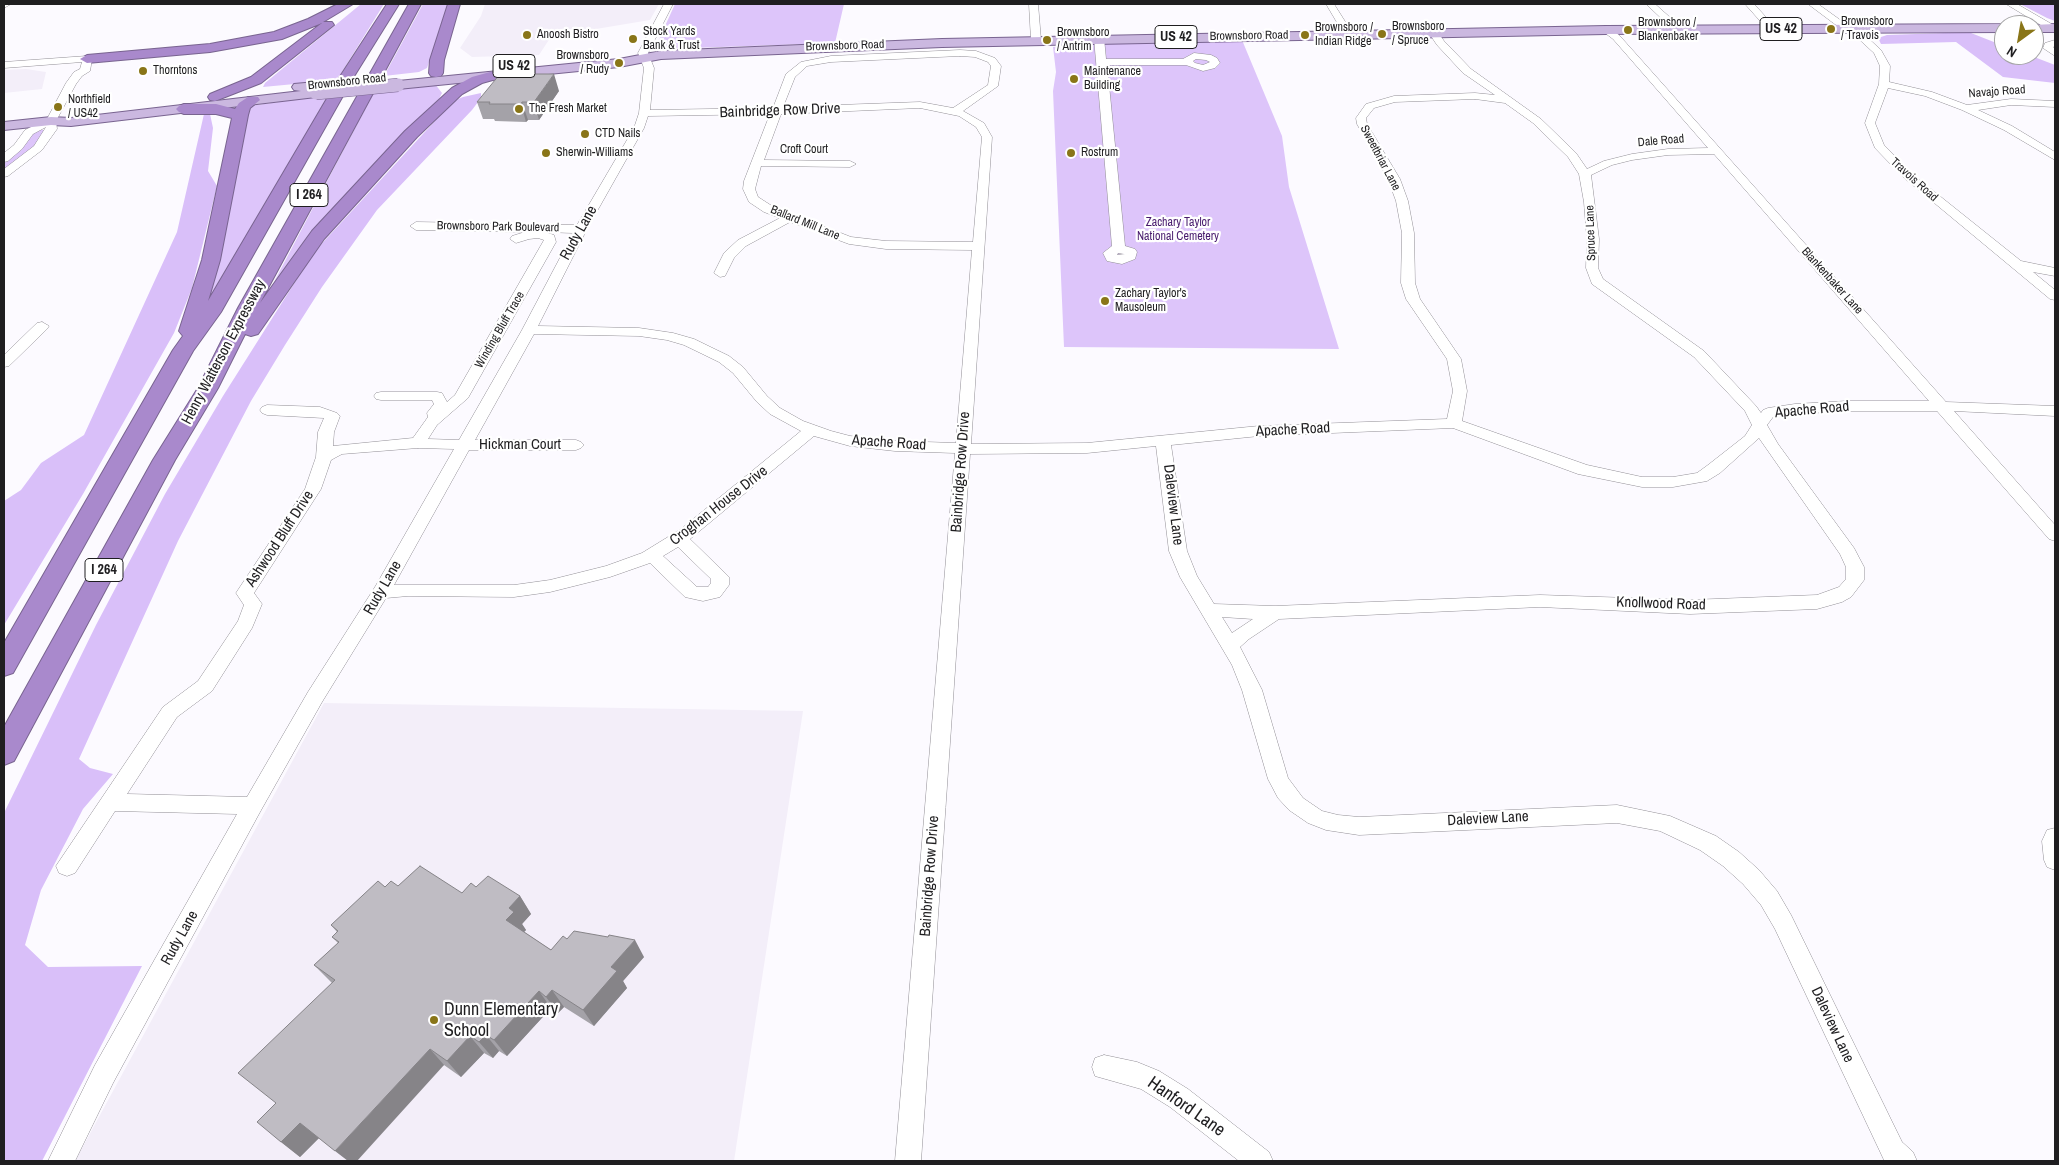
<!DOCTYPE html>
<style>
body{margin:0}
#map{position:relative;width:2059px;height:1165px;overflow:hidden;background:#fcfaff;font-family:"Archivo Narrow",sans-serif}
canvas{display:block}
.frame{position:absolute;inset:0;border:5px solid #1f1e20;pointer-events:none}
.north{position:absolute;left:1994px;top:15px;width:50px;height:50px;box-sizing:border-box;background:#fff;border:1px solid #a5a5a6;border-radius:50%;rotate:212deg;font-size:14px;font-weight:700;line-height:20px;text-align:center;color:#1f1e20}
.north::after{content:'';display:block;margin:auto;width:18px;height:22px;background:#897518;clip-path:polygon(50% 0,100% 100%,50% 72%,0 100%)}
</style>
<div id="map">
<canvas width="2059" height="1165"></canvas>
<div class="frame"></div>
<div class="north">N</div>
</div>
<script>
const g = document.querySelector('canvas').getContext('2d');
g.lineJoin = 'round';
function fillPath(path, color) { g.fillStyle = color; g.fill(path, 'evenodd'); }
const poly = rows => new Path2D(rows.map(r => 'M' + r).join(''));
function trace(path, color, width, dash) { g.strokeStyle = color; g.lineWidth = width; g.lineCap = dash ? 'butt' : 'round'; g.setLineDash(dash || []); g.stroke(path); }
function write(font, color, halo, rows, align = 'center') {
  g.font = font + ' "Archivo Narrow",sans-serif'; g.lineWidth = 4.5; g.setLineDash([]); g.textBaseline = 'middle'; g.strokeStyle = halo; g.fillStyle = color; for (const [text, x, y, turn = 0] of rows) {
    g.save(); g.translate(x, y); g.rotate((+turn || 0) * Math.PI / 180); g.textAlign = isNaN(turn) ? turn : align; if (halo) g.strokeText(text, 0, 0); g.fillText(text, 0, 0); g.restore();
  }
}
fillPath(poly([
 [485,4,659,4,650,20,596,29,556,29,539,55,472,57,460,48,481,16],
 [26,69,46,72,42,89,4,93,4,70],
 [324,703,803,711,734,1161,75,1161]
]), '#f3eef9');
fillPath(poly([
 [361,4,384,4,337,80,263,87,265,83],
 [423,4,449,4,427,68,419,72,384,76],
 [675,4,844,4,835,43,664,49,656,46],
 [1242,40,1282,136,1289,187,1339,349,1064,347,1053,91,1056,72,1053,47,1115,42],
 [435,84,442,93,439,99,411,126,273,288,275,280,375,90],
 [330,95,212,294,207,294,249,106],
 [40,130,45,130,40,142,17,162,4,171,4,162,33,133]
]), '#ddc5fa');
fillPath(poly([
 [2020,4,2055,4,2055,21,2047,18],
 [1945,33,1971,33,2004,46,2004,55,2029,55,2055,65,2055,83,2003,77,1956,42,1881,44,1878,38,1887,35],
 [481,93,481,98,472,110,377,210,322,287,285,345,251,401,178,541,79,759,90,768,113,774,83,809,41,890,25,945,48,967,142,966,42,1161,4,1161,4,813,96,625,165,494,223,396,314,252,435,121,444,105,463,97],
 [204,114,210,114,213,128,208,171,217,186,192,288,174,333,83,494,4,625,4,501,21,490,41,463,84,435,177,232]
]), '#d9bff9');
const minor = poly([
 [4,4,11,4,4,8,4,4],
 [664,4,673,4,648,53,654,68,650,110,773,108,786,74,801,62,831,56,960,50,976,51,995,58,1001,66,998,86,963,111,984,123,992,137,971,444,1087,443,1259,426,1447,419,1453,391,1447,359,1406,299,1401,283,1402,233,1396,201,1388,179,1357,124,1356,118,1366,104,1394,96,1475,93,1495,95,1463,73,1437,45,1429,33,1434,30,1437,31,1444,41,1471,69,1541,119,1576,153,1587,169,1604,161,1632,154,1668,149,1708,148,1613,39,1601,30,1606,27,1609,28,1619,35,1636,54,1946,402,2055,406,2055,416,1954,411,2055,525,2055,541,2049,539,1937,411,1847,411,1795,414,1773,417,1767,425,1778,444,1854,548,1864,567,1864,580,1861,584,1851,597,1842,602,1817,609,1690,614,1540,607,1279,619,1249,639,1240,647,1262,690,1288,778,1303,798,1322,811,1338,815,1359,817,1617,805,1670,816,1716,836,1739,852,1759,870,1777,891,1791,915,1902,1142,1913,1152,1917,1161,1884,1160,1775,929,1761,905,1743,884,1723,866,1700,850,1660,831,1617,823,1359,835,1326,830,1308,823,1289,810,1278,798,1268,779,1242,690,1232,665,1180,577,1169,551,1156,446,1087,453,970,454,921,1161,895,1161,955,453,895,451,850,446,814,436,690,539,729,577,729,585,720,597,703,601,685,597,650,563,610,577,550,592,514,597,408,596,386,598,322,702,260,812,113,1083,75,1161,48,1161,95,1065,237,814,115,811,75,873,67,876,59,873,56,866,163,707,198,681,238,621,244,605,236,593,305,489,316,457,318,432,324,418,267,415,262,413,260,410,262,407,267,405,320,407,337,413,340,416,334,432,333,446,413,438,428,417,427,413,434,404,432,400,381,400,376,399,374,396,376,393,381,392,437,392,442,393,447,402,455,395,544,240,538,238,529,239,516,243,510,239,512,236,525,232,416,230,410,226,416,222,577,225,634,128,639,113,644,68,638,53,664,4],
 [960,56,975,57,988,62,991,66,988,85,953,108,920,102,783,107,795,77,807,66,831,62,960,56],
 [1475,99,1505,103,1533,123,1568,157,1579,174,1584,202,1587,239,1586,268,1592,284,1694,357,1745,411,1752,425,1745,436,1708,465,1697,473,1673,477,1642,477,1587,465,1462,421,1467,391,1461,359,1420,299,1415,283,1414,233,1408,201,1400,179,1367,124,1366,118,1374,108,1395,102,1475,99],
 [920,108,959,116,976,127,982,137,973,242,886,241,851,237,772,206,758,197,755,189,761,166,850,167,856,164,850,161,764,160,781,114,920,108],
 [770,114,744,181,743,189,749,202,764,212,780,218,738,240,724,253,714,273,720,277,725,276,734,258,746,246,790,222,849,244,886,249,972,250,956,443,895,441,850,436,831,431,803,421,780,408,767,396,743,367,729,356,694,339,673,333,639,328,538,326,587,229,644,128,648,116,770,114],
 [1714,154,1929,401,1847,401,1795,404,1768,408,1763,410,1761,413,1756,406,1704,351,1603,279,1598,268,1599,239,1591,175,1612,165,1632,160,1668,155,1714,154],
 [545,232,573,233,522,330,459,440,428,439,437,425,468,398,556,242,554,235,545,232],
 [534,334,639,336,667,340,684,345,719,362,733,373,757,402,770,414,801,431,681,529,642,553,606,566,550,580,514,585,394,585,469,450,576,450,581,448,584,445,581,442,576,440,475,440,534,334],
 [1453,428,1578,474,1642,487,1673,487,1707,481,1720,473,1759,438,1840,554,1846,567,1846,579,1839,587,1817,595,1690,600,1540,595,1275,606,1214,604,1197,576,1187,551,1171,445,1259,436,1453,428],
 [418,448,454,449,375,587,308,692,247,797,127,794,177,717,212,691,252,628,262,604,254,593,321,489,331,460,342,454,418,448],
 [678,547,711,579,711,583,708,587,697,587,663,556,678,547],
 [1222,617,1253,619,1232,633,1222,617],
 [1029,4,1038,4,1041,40,1036,43,1031,40,1029,4],
 [1326,4,1334,4,1353,34,1351,36,1345,36,1326,4],
 [1646,4,1655,4,1682,28,1682,32,1676,32,1646,4],
 [1745,4,1754,4,1775,27,1775,31,1769,31,1745,4],
 [1808,4,1818,4,1850,27,1856,27,1881,50,1890,66,1889,82,1932,92,1967,105,2011,99,2055,101,2055,107,2011,105,1978,110,2012,126,2055,152,2055,160,2004,130,1962,110,1925,96,1888,88,1875,123,1884,145,1911,173,2021,261,2055,268,2055,276,2033,272,2055,290,2055,300,2050,299,1903,177,1875,148,1865,123,1879,84,1880,66,1874,53,1850,31,1844,31,1808,4],
 [2006,4,2017,4,2055,26,2055,30,2049,30,2006,4],
 [1099,35,1104,38,1106,59,1183,59,1194,53,1211,55,1217,58,1220,63,1215,68,1203,71,1186,65,1107,65,1125,246,1135,249,1137,252,1135,259,1122,264,1107,261,1103,253,1112,246,1094,38,1099,35],
 [1196,59,1206,60,1210,62,1203,65,1195,63,1193,61,1196,59],
 [1118,253,1124,254,1125,254,1117,255,1118,253],
 [2055,40,2055,46,2053,47,2055,49,2055,56,2043,48,2045,43,2055,40],
 [87,56,92,59,90,71,82,76,76,84,56,121,57,129,42,150,8,176,4,177,4,169,34,146,46,127,33,134,22,149,8,161,4,162,4,153,14,145,25,130,47,119,66,83,74,72,80,69,82,62,4,68,4,62,87,56],
 [42,322,49,326,47,329,9,366,4,367,4,355,37,323,42,322],
 [2055,828,2055,870,2047,867,2044,860,2042,841,2047,830,2055,828],
 [1104,1055,1137,1062,1159,1071,1188,1089,1269,1152,1273,1161,1239,1161,1170,1107,1141,1089,1095,1076,1092,1067,1095,1058,1104,1055]
]);
const major = poly([
 [2004,24,2006,25,2004,25,2004,32,1606,34,942,47,661,59,619,67,398,89,391,85,398,81,619,59,661,51,942,39,1606,26,2004,24],
 [2055,24,2055,32,2034,32,2034,25,2032,25,2055,24],
 [338,80,345,84,343,87,318,89,323,93,316,97,71,126,51,125,4,130,4,122,51,117,71,118,301,91,294,90,292,87,294,84,338,80]
]);
const highway = poly([
 [338,4,353,4,323,22,332,22,334,25,261,83,215,101,210,100,208,97,210,94,251,77,322,23,282,39,210,52,87,63,80,59,87,55,210,44,274,32,308,19,338,4],
 [387,4,399,4,353,78,221,312,193,351,13,673,4,676,4,643,173,350,183,336,179,331,202,260,232,118,216,114,184,114,179,112,176,109,179,106,184,104,216,104,235,109,239,103,248,97,258,97,260,100,250,108,248,115,220,260,208,301,339,78,387,4],
 [409,4,421,4,260,303,312,231,405,131,452,88,472,77,490,72,500,72,502,75,500,78,482,83,462,94,417,137,324,239,258,334,251,336,245,334,218,388,175,460,14,761,4,765,4,727,153,460,198,388,238,308,409,4],
 [448,4,460,4,444,60,443,73,441,76,436,77,431,76,429,73,430,60,448,4]
]);
trace(minor, '#928f96', 1);
trace(major, '#796490', 2);
trace(highway, '#796490', 2);
fillPath(minor, '#fff');
fillPath(major, '#cbb8e0');
fillPath(highway, '#a989cc');
const majorBridge = poly([
 [316,93,398,85]
]);
trace(majorBridge, '#796490', 14, []);
trace(majorBridge, '#cbb8e0', 13);
fillPath(poly([
 [559,91,539,120,528,120,526,122,495,121,494,119,483,119,477,102],
 [398,886,462,893,476,887,520,896,531,914,522,924,526,930,524,932,551,950,567,939,644,957,623,981,627,988,594,1026,564,1007,558,1013,551,1008,507,1056,499,1051,493,1058,484,1053,461,1077,444,1065,319,1138,300,1157,281,1142,276,1103,332,983,314,965,338,943,332,937,337,932,331,925,385,887]
]), '#a4a2a8');
fillPath(poly([
 [554,74,559,91,539,120,534,102],
 [522,102,528,120,526,122,521,104],
 [520,896,531,914,522,924,526,930,518,938,506,920,509,908],
 [635,940,644,957,623,981,627,988,594,1026,583,1010,611,967],
 [552,990,564,1007,558,1013,546,997],
 [539,991,551,1008,507,1056,494,1040],
 [486,1035,499,1051,493,1058,479,1042],
 [470,1036,484,1053,461,1077,447,1061],
 [430,1049,444,1065,357,1161,348,1161,335,1151],
 [300,1123,319,1138,300,1157,281,1142]
]), '#868488');
const building = poly([
 [500,74,554,74,534,102,522,102,521,104,489,104,490,102,477,102,500,74],
 [420,866,462,893,471,883,476,887,488,876,520,896,509,908,514,912,506,920,551,950,563,936,567,939,574,931,608,937,609,935,635,940,611,967,617,971,583,1010,552,990,546,997,539,991,494,1040,486,1035,479,1042,470,1036,447,1061,430,1049,335,1151,300,1123,281,1142,257,1122,276,1103,238,1073,335,980,314,965,339,942,332,937,338,931,331,925,378,881,385,887,391,881,398,886,420,866]
]);
fillPath(building, '#bfbcc3');
trace(building, '#868488', 1);
for (const [x, y, r, color] of [
 [1831,29,5,"#897518"],
 [1628,30,5,"#897518"],
 [1382,34,5,"#897518"],
 [527,35,5,"#897518"],
 [1305,35,5,"#897518"],
 [633,39,5,"#897518"],
 [1047,40,5,"#897518"],
 [619,63,5,"#897518"],
 [143,71,5,"#897518"],
 [1074,79,5,"#897518"],
 [58,107,5,"#897518"],
 [519,109,5,"#897518"],
 [585,134,5,"#897518"],
 [546,153,5,"#897518"],
 [1071,153,5,"#897518"],
 [1105,301,5,"#897518"],
 [434,1020,5,"#897518"]
]) { const dot = new Path2D(); dot.arc(x, y, r, 0, 2 * Math.PI); g.fillStyle = color; g.fill(dot); trace(dot, '#fff', 2); }
write('12px', '#1f1e20', '#fff', [
 ["Brownsboro",1841,22],
 ["/ Travois",1841,36],
 ["Brownsboro /",1638,23],
 ["Blankenbaker",1638,37],
 ["Brownsboro",1392,27],
 ["/ Spruce",1392,41],
 ["Brownsboro /",1315,28],
 ["Indian Ridge",1315,42],
 ["Stock Yards",643,32],
 ["Bank & Trust",643,46],
 ["Brownsboro",1057,33],
 ["/ Antrim",1057,47],
 ["Anoosh Bistro",537,35],
 ["Brownsboro",609,56,"right"],
 ["/ Rudy",609,70,"right"],
 ["Thorntons",153,71],
 ["Maintenance",1084,72],
 ["Building",1084,86],
 ["Northfield",68,100],
 ["/ US42",68,114],
 ["The Fresh Market",529,109],
 ["CTD Nails",595,134],
 ["Sherwin-Williams",556,153],
 ["Rostrum",1081,153],
 ["Zachary Taylor's",1115,294],
 ["Mausoleum",1115,308]
], 'left');
write('12px', '#1f1e20', '#fff', [
 ["Brownsboro Road",1249,36,-1],
 ["Brownsboro Road",845,46,-2],
 ["Brownsboro Road",347,82,-6],
 ["Navajo Road",1997,92,-4],
 ["Dale Road",1661,141,-5],
 ["Croft Court",804,150],
 ["Sweetbriar Lane",1380,158,62],
 ["Travois Road",1914,180,42],
 ["Ballard Mill Lane",805,223,22],
 ["Brownsboro Park Boulevard",498,227,1],
 ["Spruce Lane",1591,233,-92],
 ["Blankenbaker Lane",1832,281,48],
 ["Winding Bluff Trace",500,330,-60]
]);
write('12px', '#481b6d', '#fff', [
 ["Zachary Taylor",1178,223],
 ["National Cemetery",1178,237]
]);
for (const [x, y, w] of [
 [1781,29,42],
 [1176,37,42],
 [514,66,42],
 [309,195,38],
 [104,570,38]
]) { const box = new Path2D(); box.roundRect(x - w / 2, y - 11.5, w, 23, 4); g.fillStyle = '#fff'; g.fill(box); trace(box, '#1f1e20', 1); }
write('bold 14px', '#1f1e20', null, [
 ["US 42",1781,29],
 ["US 42",1176,37],
 ["US 42",514,66],
 ["I 264",309,195],
 ["I 264",104,570]
]);
write('15px', '#1f1e20', '#fff', [
 ["Bainbridge Row Drive",780,111,-2],
 ["Rudy Lane",579,233,-61],
 ["Henry Watterson Expressway",224,352,-62],
 ["Apache Road",1812,410,-5],
 ["Apache Road",1293,430,-3],
 ["Apache Road",889,443,4],
 ["Hickman Court",520,445],
 ["Bainbridge Row Drive",961,472,-86],
 ["Daleview Lane",1173,505,83],
 ["Croghan House Drive",719,506,-38],
 ["Ashwood Bluff Drive",280,539,-57],
 ["Rudy Lane",383,588,-60],
 ["Knollwood Road",1661,604,2],
 ["Daleview Lane",1488,819,-3],
 ["Bainbridge Row Drive",930,876,-86],
 ["Rudy Lane",180,938,-61],
 ["Daleview Lane",1832,1025,65]
]);
write('18px', '#1f1e20', '#fff', [
 ["Dunn Elementary",444,1010],
 ["School",444,1031]
], 'left');
write('18px', '#1f1e20', '#fff', [
 ["Hanford Lane",1186,1107,35]
]);
</script>
